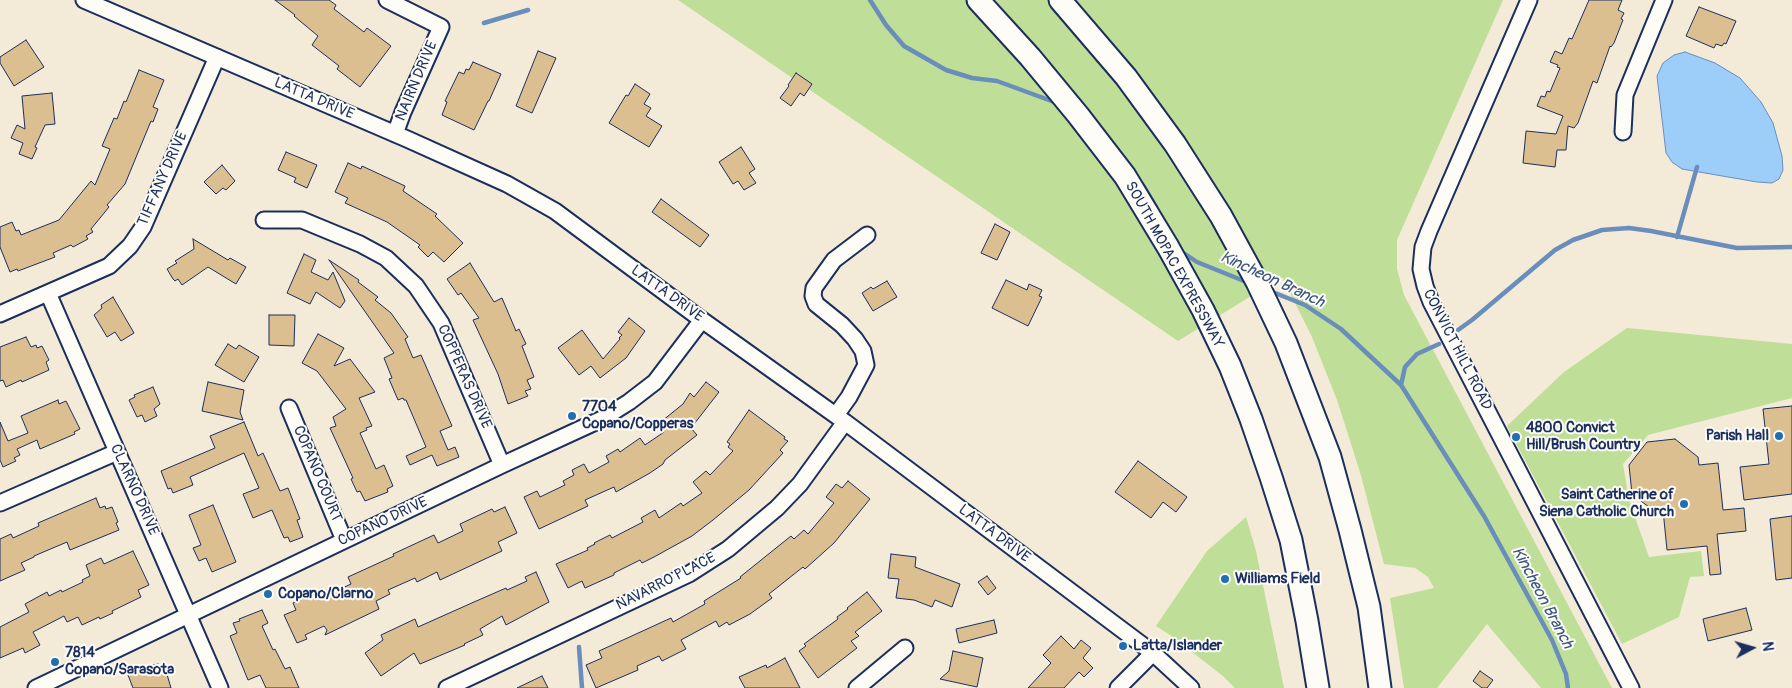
<!DOCTYPE html>
<style>
body{margin:0}
#map{position:relative;width:1792px;height:688px;overflow:hidden;background:#f3ead8;font-family:Pangolin,sans-serif}
canvas{display:block}
.north{position:absolute;left:1727px;top:623px;width:50px;height:50px;-webkit-text-stroke:4px #fdfcf7;paint-order:stroke;rotate:84deg;font-size:14px;font-weight:700;line-height:20px;text-align:center;color:#1b2f5e}
.north::after{content:'';display:block;margin:auto;width:18px;height:22px;background:#1b2f5e;clip-path:polygon(50% 0,100% 100%,50% 72%,0 100%)}
</style>
<div id="map">
<canvas width="1792" height="688"></canvas>
<div class="north">N</div>
</div>
<script>
const g = document.querySelector('canvas').getContext('2d');
g.lineJoin = 'round';
function fillPath(path, color) { g.fillStyle = color; g.fill(path, 'evenodd'); }
const poly = rows => new Path2D(rows.map(r => 'M' + r).join(''));
function trace(path, color, width, dash) { g.strokeStyle = color; g.lineWidth = width; g.lineCap = dash ? 'butt' : 'round'; g.setLineDash(dash || []); g.stroke(path); }
function write(font, color, halo, rows, align = 'center') {
  g.font = font + ' Pangolin,sans-serif'; g.lineWidth = 4; g.setLineDash([]); g.textBaseline = 'middle'; g.strokeStyle = halo; g.fillStyle = color; for (const [text, x, y, turn = 0] of rows) {
    g.save(); g.translate(x, y); g.rotate((+turn || 0) * Math.PI / 180); g.textAlign = isNaN(turn) ? turn : align; if (halo) g.strokeText(text, 0, 0); g.fillText(text, 0, 0); g.restore();
  }
}
fillPath(poly([
 [678,0,1503,0,1397,240,1397,269,1404,295,1612,688,1541,688,1487,624,1437,688,1404,688,1390,598,1434,588,1428,577,1415,568,1384,564,1360,472,1337,400,1312,337,1282,277,1178,341],
 [1627,328,1792,344,1792,398,1648,435,1623,464,1629,500,1649,557,1701,551,1704,576,1690,577,1679,617,1622,644,1507,426,1564,372],
 [1246,517,1256,551,1284,688,1235,688,1223,676,1170,635,1156,626,1207,551]
]), '#bfde97');
const water = poly([
 [1685,52,1715,63,1740,78,1761,102,1773,123,1782,156,1783,170,1779,179,1772,183,1757,182,1682,169,1672,162,1666,153,1657,76,1663,63,1674,55,1685,52]
]);
fillPath(water, '#9dcdf9');
trace(water, '#698ebb', 1);
trace(poly([
 [870,0,886,25,904,46,946,70,972,78,997,81,1057,103],
 [484,23,528,10],
 [1140,182,1144,187,1156,207],
 [1677,237,1697,167],
 [1182,252,1197,262,1249,283],
 [1270,291,1305,305,1341,329,1401,385,1484,516,1552,640,1566,674,1568,688],
 [1458,330,1472,320,1555,250,1573,240,1602,230,1629,228,1651,231,1737,248,1792,247],
 [1401,385,1405,367,1417,354,1439,344],
 [579,647,582,688]
]), '#698ebb', 4.5);
const building = poly([
 [275,0,329,0,336,5,334,9,364,32,367,28,391,46,360,87,337,69,339,66,312,45,318,36,294,16,295,15,275,0],
 [1589,0,1622,0,1618,10,1624,13,1621,19,1623,20,1614,43,1611,47,1610,46,1597,83,1593,81,1578,123,1574,128,1568,126,1566,150,1557,150,1555,167,1523,163,1526,131,1556,134,1563,116,1537,106,1541,96,1545,97,1547,91,1550,92,1560,68,1557,67,1558,65,1550,62,1555,51,1562,54,1569,38,1572,39,1589,0],
 [1699,7,1736,21,1726,44,1724,43,1722,46,1716,44,1714,48,1686,36,1699,7],
 [26,40,44,67,14,86,0,63,0,57,26,40],
 [538,51,556,58,532,113,516,106,538,51],
 [473,62,501,74,489,101,488,101,474,130,442,115,447,102,445,101,459,72,464,74,466,69,469,70,473,62],
 [139,70,164,80,153,107,158,109,153,122,151,121,125,184,107,205,109,207,91,229,93,232,86,236,88,239,73,247,71,245,53,253,55,257,18,271,17,269,10,272,0,247,0,227,12,222,16,231,19,230,21,235,59,220,91,181,95,185,110,149,102,146,114,118,117,119,124,101,126,102,139,70],
 [796,73,812,84,804,96,800,93,791,106,780,98,789,86,788,85,796,73],
 [635,84,650,94,644,104,651,108,646,116,662,126,649,147,609,123,626,95,628,96,635,84],
 [52,93,55,124,45,125,35,147,37,148,32,159,19,154,23,143,11,138,17,125,25,129,22,96,52,93],
 [741,147,755,169,749,173,756,183,744,190,738,181,733,184,719,162,741,147],
 [286,152,317,165,307,188,294,182,296,178,278,170,286,152],
 [348,163,361,169,362,166,405,186,403,191,437,214,435,216,463,243,444,262,433,252,428,257,418,247,420,245,387,222,345,203,348,198,335,192,348,163],
 [222,165,235,181,226,190,223,188,216,194,204,182,222,165],
 [661,199,709,235,700,247,652,212,661,199],
 [995,224,1010,232,997,260,981,253,995,224],
 [193,239,228,260,230,258,246,267,236,284,208,267,182,285,178,279,175,281,173,279,167,269,177,263,175,261,194,249,193,239],
 [304,254,316,260,311,272,328,280,333,272,345,301,340,308,316,292,310,304,287,293,304,254],
 [329,260,359,280,358,282,378,297,375,300,391,313,408,337,405,339,413,358,421,355,452,426,440,431,448,450,455,447,459,457,437,466,432,455,410,465,406,456,426,447,406,400,404,400,403,398,398,400,389,379,392,378,384,358,394,353,329,260],
 [470,263,494,302,502,298,516,331,519,329,526,344,522,346,534,377,527,380,531,389,525,391,528,396,508,404,498,374,473,320,479,318,461,293,458,295,447,279,470,263],
 [1006,280,1027,290,1029,284,1042,290,1039,296,1042,297,1028,326,992,308,1006,280],
 [887,281,897,297,873,311,862,293,871,287,873,289,887,281],
 [113,297,134,333,121,341,115,332,107,337,94,315,102,308,101,305,113,297],
 [269,315,295,315,294,346,269,345,269,315],
 [629,318,645,331,626,358,600,378,591,366,579,375,558,348,582,330,603,359,620,339,619,338,622,335,618,332,629,318],
 [318,334,344,348,334,366,350,359,375,392,359,398,372,426,366,428,367,430,360,433,376,469,384,465,393,486,387,489,388,492,365,501,360,491,357,492,351,479,353,478,330,428,336,426,333,417,346,409,317,371,302,363,318,334],
 [26,337,31,347,36,345,37,348,42,346,49,360,46,362,49,370,22,382,21,380,6,387,3,380,0,381,0,347,26,337],
 [228,344,236,349,239,345,259,357,244,382,215,365,228,344],
 [208,382,244,390,240,412,243,420,202,411,208,382],
 [706,382,719,392,691,428,697,435,665,460,663,464,650,473,616,492,614,487,585,500,588,506,539,529,524,497,537,491,540,497,565,485,563,481,574,475,572,470,584,464,589,473,609,462,606,456,618,449,620,452,640,438,645,445,664,432,657,425,683,404,690,393,694,397,706,382],
 [153,387,160,404,154,409,157,416,145,422,142,415,137,417,129,400,135,397,134,395,153,387],
 [58,400,59,404,66,401,80,429,74,432,75,434,40,449,37,440,17,449,20,455,14,458,16,461,3,467,0,460,0,422,8,441,28,433,21,416,58,400],
 [1792,406,1792,494,1744,500,1740,467,1769,464,1763,409,1792,406],
 [749,410,785,437,784,439,788,441,780,450,783,453,749,490,713,520,692,536,654,557,642,563,640,560,614,573,614,575,585,588,582,581,568,588,556,564,588,550,587,548,595,544,594,543,610,535,612,538,643,522,641,518,655,510,659,518,681,503,683,506,702,493,693,482,706,471,710,475,733,451,728,447,730,444,727,442,749,410],
 [244,422,258,456,263,453,280,491,288,488,300,519,297,520,303,537,290,542,288,537,284,538,272,510,253,518,243,494,259,488,244,453,190,477,193,485,173,493,171,488,168,489,161,471,215,448,210,436,244,422],
 [1675,439,1698,457,1699,465,1718,463,1723,510,1744,508,1746,531,1717,534,1721,574,1710,575,1707,546,1667,550,1663,510,1654,511,1632,494,1629,465,1647,442,1675,439],
 [1138,461,1187,497,1176,512,1163,502,1151,518,1115,492,1138,461],
 [848,481,870,499,834,543,805,569,803,567,769,594,772,598,750,614,729,625,727,622,719,627,716,621,681,640,686,649,662,661,659,656,637,666,638,670,596,688,586,665,602,658,599,651,671,618,673,622,705,604,704,601,741,578,740,577,791,536,794,539,804,530,808,534,834,503,826,497,836,484,842,488,848,481],
 [96,498,100,508,105,506,106,509,112,507,118,522,116,523,119,530,70,550,67,542,34,556,34,557,21,563,25,570,0,581,0,539,11,534,13,538,39,526,38,523,96,498],
 [213,505,236,562,212,572,206,558,199,561,193,548,201,545,189,515,213,505],
 [505,507,517,533,498,542,502,551,440,580,437,572,417,582,415,578,388,590,390,594,376,601,379,609,325,635,327,630,324,626,305,635,307,639,297,643,284,615,296,610,293,603,322,588,325,596,351,584,348,577,394,556,393,554,434,535,438,543,463,531,460,524,492,509,494,512,505,507],
 [1792,516,1792,578,1776,580,1770,519,1792,516],
 [133,551,149,585,138,590,141,597,112,611,113,613,100,619,99,617,82,625,78,617,67,622,64,616,33,632,40,645,25,653,23,648,0,658,0,627,29,612,25,604,47,592,49,596,61,590,62,592,83,582,82,580,90,576,86,565,101,558,104,564,133,551],
 [891,554,916,557,915,567,960,584,952,607,935,600,932,607,914,600,896,598,899,579,888,578,891,554],
 [536,572,549,602,506,625,502,616,480,629,483,635,464,644,465,645,420,664,414,653,381,676,365,653,383,640,381,635,415,619,418,627,474,602,506,588,507,590,527,581,525,577,536,572],
 [987,576,996,588,988,595,978,582,987,576],
 [867,592,882,611,855,632,859,636,851,641,857,648,818,678,799,651,806,646,804,644,838,619,837,617,848,609,847,608,867,592],
 [1746,608,1752,630,1708,641,1703,619,1746,608],
 [262,610,268,623,262,626,273,650,275,649,285,669,290,667,299,688,266,688,260,675,248,680,230,636,237,633,233,623,240,621,239,619,262,610],
 [994,620,997,633,959,643,956,629,994,620],
 [1061,636,1074,649,1081,640,1091,648,1083,658,1093,668,1084,677,1079,672,1064,688,1028,688,1051,663,1043,655,1061,636],
 [953,651,983,658,977,687,940,679,949,671,953,651],
 [785,658,800,688,745,688,739,677,766,665,767,668,785,658],
 [158,664,162,672,166,671,171,688,133,688,128,675,137,672,136,669,158,664],
 [1480,671,1493,680,1487,688,1482,688,1473,681,1480,671],
 [542,676,548,688,517,688,542,676]
]);
fillPath(building, '#dcbf90');
trace(building, '#1b2f5e', 1);
const minor = poly([
 [84,0,407,139,507,184,555,211,702,320,845,422,1153,653,1191,688],
 [387,0,441,27,403,112,395,134],
 [1529,0,1429,231,1423,247,1421,269,1425,286,1431,302,1631,688],
 [1623,132,1625,95,1664,0],
 [264,220,302,220,360,244,386,258,416,286,441,323,502,465],
 [48,293,220,688],
 [0,314,109,266,130,246,143,227,217,57],
 [289,408,344,540],
 [836,415,849,397,866,365,863,351,855,339,842,325,816,304,813,296,814,288,834,260,867,235],
 [0,503,117,452],
 [36,688,502,465,602,419,629,402,655,382,702,320],
 [447,688,689,574,728,549,777,508,800,484,845,422],
 [857,688,905,648],
 [1118,688,1153,653]
]);
const highway = poly([
 [978,0,1030,57,1078,115,1125,176,1168,247,1203,310,1230,366,1251,419,1271,477,1291,540,1307,621,1318,688],
 [1060,0,1126,77,1175,144,1221,216,1257,282,1286,343,1330,457,1350,530,1369,607,1380,688]
]);
trace(minor, '#1b2f5e', 19);
trace(highway, '#1b2f5e', 25);
trace(minor, '#fdfcf7', 15);
trace(highway, '#fdfcf7', 21);
for (const [x, y, r, color] of [
 [572,416,5,"#1f6fb2"],
 [1779,436,5,"#1f6fb2"],
 [1516,437,5,"#1f6fb2"],
 [1684,504,5,"#1f6fb2"],
 [1225,579,5,"#1f6fb2"],
 [268,594,5,"#1f6fb2"],
 [1123,646,5,"#1f6fb2"],
 [55,662,5,"#1f6fb2"]
]) { const dot = new Path2D(); dot.arc(x, y, r, 0, 2 * Math.PI); g.fillStyle = color; g.fill(dot); trace(dot, '#fdfcf7', 2); }
write('15px', '#1b2f5e', '#fdfcf7', [
 ["NAIRN DRIVE",417,81,-67],
 ["LATTA DRIVE",314,99,23],
 ["TIFFANY DRIVE",163,179,-66],
 ["SOUTH MOPAC EXPRESSWAY",1174,265,61],
 ["LATTA DRIVE",667,294,36],
 ["CONVICT HILL ROAD",1457,350,63],
 ["COPPERAS DRIVE",464,377,66],
 ["COPANO COURT",317,474,67],
 ["CLARNO DRIVE",134,490,66],
 ["COPANO DRIVE",383,522,-25],
 ["LATTA DRIVE",994,534,37],
 ["NAVARRO PLACE",666,582,-27]
]);
write('bold 15px', '#1b2f5e', '#fdfcf7', [
 ["7704",582,407],
 ["Copano/Copperas",582,424],
 ["4800 Convict",1526,428],
 ["Hill/Brush Country",1526,445],
 ["Parish Hall",1769,436,"right"],
 ["Saint Catherine of",1674,495,"right"],
 ["Siena Catholic Church",1674,512,"right"],
 ["Williams Field",1235,579],
 ["Copano/Clarno",278,594],
 ["Latta/Islander",1133,646],
 ["7814",65,653],
 ["Copano/Sarasota",65,670]
], 'left');
write('italic 16px', '#3c5685', '#fdfcf7', [
 ["Kincheon Branch",1272,280,25],
 ["Kincheon Branch",1542,598,62]
]);
</script>
